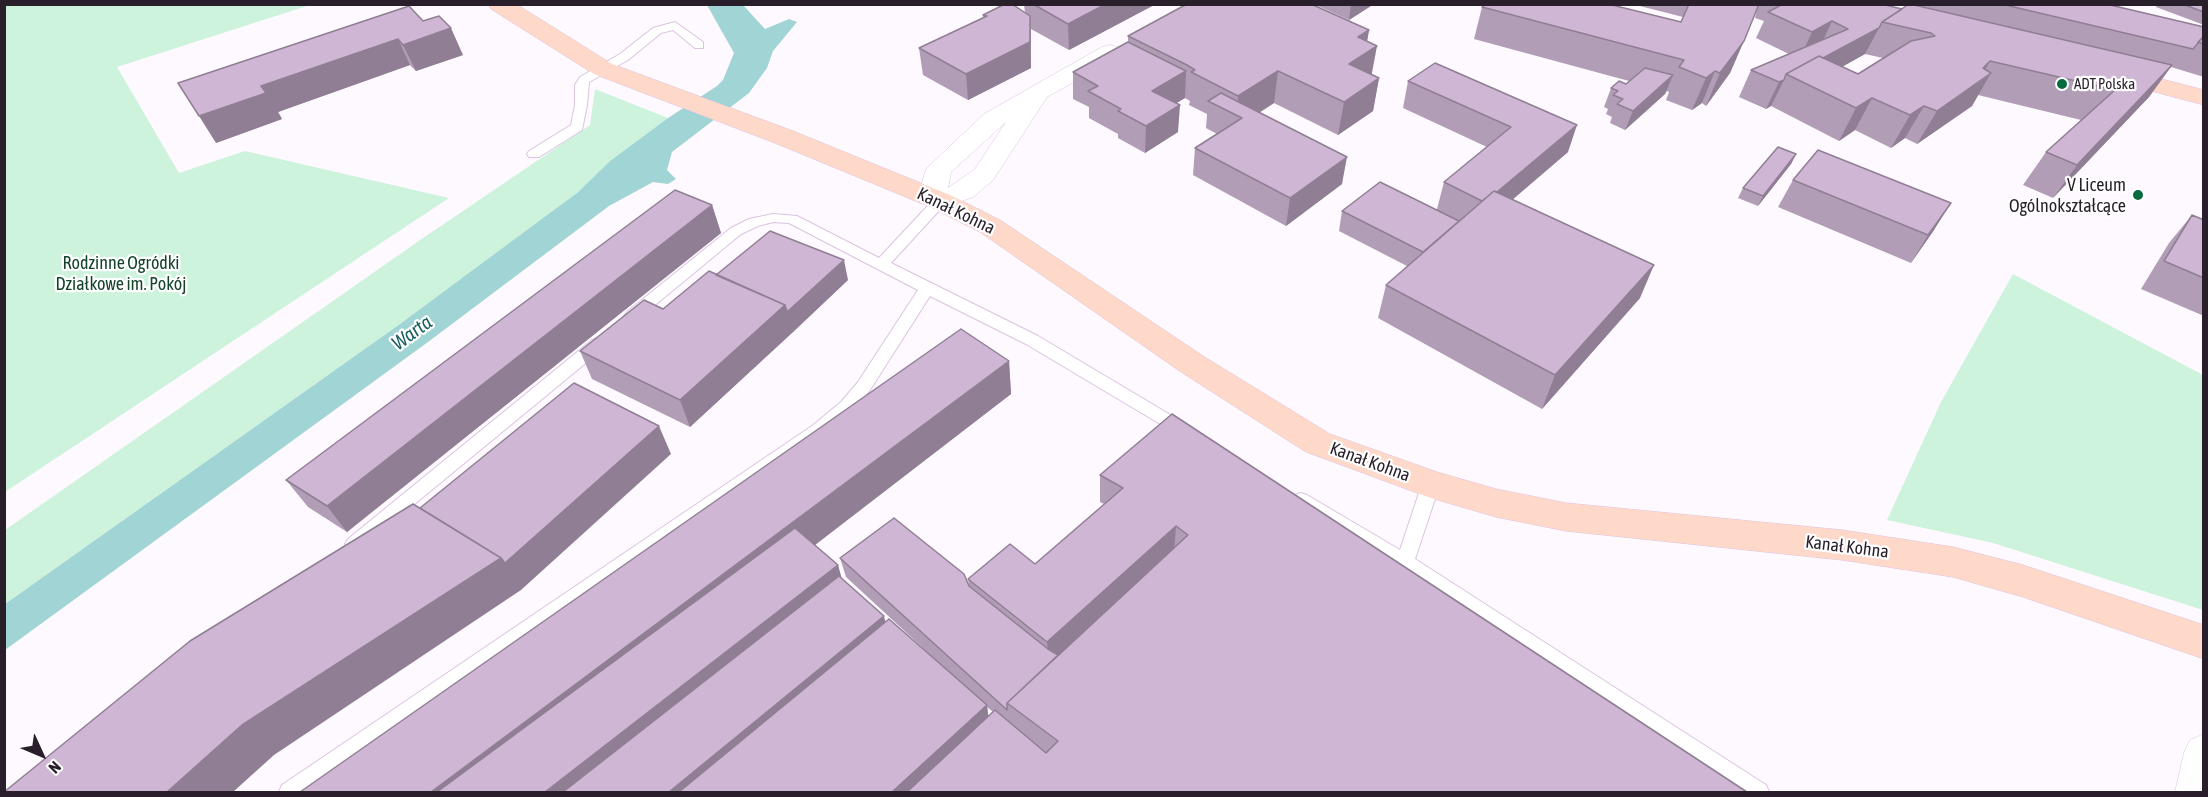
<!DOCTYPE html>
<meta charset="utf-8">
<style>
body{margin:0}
#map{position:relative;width:2208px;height:797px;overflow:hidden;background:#fef9ff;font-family:"Asap Condensed",sans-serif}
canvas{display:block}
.frame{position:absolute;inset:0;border:6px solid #281f2a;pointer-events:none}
.north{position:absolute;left:12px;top:725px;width:60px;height:60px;-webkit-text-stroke:4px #fff;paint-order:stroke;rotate:134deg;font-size:16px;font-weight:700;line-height:24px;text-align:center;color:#281f2a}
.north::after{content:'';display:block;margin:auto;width:21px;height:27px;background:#281f2a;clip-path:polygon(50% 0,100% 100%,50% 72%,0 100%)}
</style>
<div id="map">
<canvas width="2208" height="797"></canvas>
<div class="frame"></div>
<div class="north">N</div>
</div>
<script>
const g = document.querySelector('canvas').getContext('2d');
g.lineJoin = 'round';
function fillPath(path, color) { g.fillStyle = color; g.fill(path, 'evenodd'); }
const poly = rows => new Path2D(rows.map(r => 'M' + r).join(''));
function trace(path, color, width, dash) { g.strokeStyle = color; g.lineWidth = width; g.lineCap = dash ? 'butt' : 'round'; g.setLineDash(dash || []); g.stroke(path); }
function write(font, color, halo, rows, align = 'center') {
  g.font = font + ' "Asap Condensed",sans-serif'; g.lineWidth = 4.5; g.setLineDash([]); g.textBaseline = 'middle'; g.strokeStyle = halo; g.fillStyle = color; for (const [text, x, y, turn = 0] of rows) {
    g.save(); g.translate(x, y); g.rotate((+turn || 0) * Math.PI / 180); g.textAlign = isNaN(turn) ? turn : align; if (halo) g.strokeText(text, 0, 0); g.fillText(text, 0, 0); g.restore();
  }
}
fillPath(poly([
 [5,4,310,5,117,67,179,173,245,151,449,198,5,492],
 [595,89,668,118,610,161,577,193,527,232,400,324,5,604,5,530,423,238,590,125],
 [2013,274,2203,375,2203,610,1993,543,1887,520,1941,402]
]), '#cdf3dc');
fillPath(poly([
 [707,5,743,5,765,29,789,19,797,22,773,51,767,68,749,93,672,152,667,170,676,179,668,184,653,182,609,206,428,342,5,650,5,604,400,324,577,193,610,161,668,118,717,86,723,80,734,53]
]), '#a1d4d5');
const lane = poly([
 [675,22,703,42,703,48,695,48,673,30,661,33,628,60,589,82,587,105,582,130,539,157,529,157,527,154,529,151,571,125,575,105,575,85,580,77,620,54,653,28,675,22],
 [940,197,945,198,947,201,945,204,891,263,1038,336,1189,426,1191,430,1189,434,1183,436,1177,434,1026,344,930,296,870,390,853,410,824,434,307,792,279,792,282,785,812,426,841,402,858,382,918,290,789,223,773,222,758,226,741,234,637,320,627,320,624,316,627,312,731,228,749,219,773,214,797,216,879,258,935,198,940,197],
 [598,338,604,340,606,344,604,348,360,549,354,551,348,549,345,544,348,539,592,340,598,338],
 [1431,477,1437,479,1440,484,1415,559,1766,785,1769,792,1740,792,1398,567,1295,505,1292,500,1295,495,1301,493,1307,495,1400,550,1422,484,1425,479,1431,477]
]);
const street = poly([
 [1110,45,1118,47,1122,52,1118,57,1047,97,993,180,973,197,940,209,931,207,921,186,926,169,984,114,1102,47,1110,45],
 [1006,122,975,169,948,188,951,172,1006,122],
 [2204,734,2204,792,2175,792,2184,753,2190,740,2204,734]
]);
const secondary = poly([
 [488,4,516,4,612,64,793,131,950,195,1000,220,1203,356,1330,434,1437,472,1496,489,1566,503,1842,530,1953,547,2023,565,2204,625,2204,659,2023,597,1953,577,1842,560,1566,531,1496,517,1431,498,1306,452,1181,372,980,232,930,207,775,143,594,74,491,9,488,4],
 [2115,67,2204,90,2204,105,2106,79,2103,74,2106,69,2115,67]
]);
trace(lane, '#dbc3e1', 2);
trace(street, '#dbc3e1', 1);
trace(secondary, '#dbc3e1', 1);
fillPath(lane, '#fff');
fillPath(street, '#fff');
fillPath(secondary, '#fed8c9');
fillPath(poly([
 [1024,4,1156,4,1069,50,1031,29,1031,68,968,100,923,75,919,48,983,18,983,15,1025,13],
 [1314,4,1374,4,1349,20],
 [1632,4,1881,4,1902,9,1968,18,1913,4,2106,4,2204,27,2204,77,2171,67,2149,97,2053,198,2023,185,2046,152,2081,120,1978,95,1972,106,1917,144,1905,138,1891,148,1855,130,1839,141,1771,106,1766,109,1739,97,1751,70,1789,54,1756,38,1764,21,1755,18,1757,9,1730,73,1706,106,1702,103,1692,110,1666,100,1669,92,1667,91,1665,94,1625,130,1610,123,1612,117,1606,114,1608,109,1604,107,1611,88,1626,84,1629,81,1474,39,1482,7,1681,22,1683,17],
 [1865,54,1883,58,1858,74,1842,67],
 [2157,4,2204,4,2204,25,2156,7],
 [423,21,463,55,416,71,410,65,278,112,282,119,216,143],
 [1369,30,1367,41,1372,75,1379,78,1373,111,1338,135,1274,103,1259,113,1342,184,1286,226,1193,175,1195,148,1217,134,1206,128,1207,114,1189,105,1190,101,1185,98,1176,103,1178,132,1145,153,1118,138,1118,134,1089,118,1089,107,1073,99,1073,72,1128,42,1128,36],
 [1408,81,1568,152,1513,199,1640,298,1542,409,1378,318,1386,285,1407,266,1339,231,1342,211,1437,209,1444,182,1487,147,1403,108],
 [1796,154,1791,164,1758,206,1738,198,1743,188],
 [1793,180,1934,230,1911,263,1778,207],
 [712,205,721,233,347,532,308,507,286,480],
 [2192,215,2204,220,2204,316,2141,289,2169,243],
 [716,275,848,280,793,332,690,427,592,379,580,351,663,309],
 [1009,361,1011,394,815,545,838,565,841,578,886,622,936,660,846,577,840,558,969,586,968,579,1035,564,1104,504,1100,502,1100,475,1747,792,300,792],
 [987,707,993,712,988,716]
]), '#b19db6');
fillPath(poly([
 [1106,4,1156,4,1069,50,1068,24],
 [1351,4,1374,4,1349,20],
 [1030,16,1031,68,968,100,966,74],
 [1832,21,1820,47,1800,58,1812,32],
 [451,28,463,55,416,71,403,45],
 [1879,28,1865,54,1809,85,1790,76],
 [1369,30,1365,53,1377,46,1371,78,1349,64,1358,37],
 [398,39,410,65,278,112,282,119,216,143,199,116,261,86],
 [1744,41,1730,73,1706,106,1720,73],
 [1990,61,1977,84,1991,73,1972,106,1917,144,1937,111],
 [2172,65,2149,97,2053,198,2077,165],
 [1186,71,1185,98,1152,118,1152,91],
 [1278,71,1274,103,1241,124,1242,118,1236,115,1238,96],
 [1715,71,1702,103,1692,110,1706,78],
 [1673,75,1665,94,1625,130,1633,111],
 [1379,78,1373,111,1338,135,1344,102],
 [1784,80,1771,106,1766,109,1779,82],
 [1872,98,1855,130,1839,141,1856,108],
 [1180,105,1178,132,1145,153,1146,126],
 [1924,106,1905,138,1891,148,1910,115],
 [1577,125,1568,152,1477,230,1485,202],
 [1796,154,1791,164,1758,206,1763,196],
 [1347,157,1342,184,1286,226,1290,198],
 [1951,203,1934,230,1911,263,1928,235],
 [712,205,721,233,347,532,327,506],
 [844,260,848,280,793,332,690,427,680,400,785,305],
 [1654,265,1640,298,1542,409,1555,375],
 [1009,361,1011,394,494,792,431,792],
 [659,426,671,454,521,590,274,755,233,792,167,792,242,725],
 [1176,526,1174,553,1049,667,1047,642],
 [838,565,847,597,601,792,545,792],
 [884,616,890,642,711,792,669,792],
 [987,705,990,730,923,792,892,792]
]), '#907f94');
const building = poly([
 [1005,4,1012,4,1030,16,1030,42,966,74,919,48,987,16,983,15,1005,4],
 [1033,4,1106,4,1068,24,1033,4],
 [1187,4,1311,4,1369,30,1358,37,1377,46,1349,64,1379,78,1344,102,1278,71,1238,96,1191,72,1195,70,1187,65,1128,36,1187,4],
 [1485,4,1608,4,1681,22,1689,4,1759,4,1744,41,1720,73,1715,71,1706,78,1679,67,1684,60,1482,7,1485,4],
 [1783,4,1881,4,1902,9,1882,22,1879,28,1823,58,1819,56,1786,74,1784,80,1779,82,1751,70,1848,29,1832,21,1812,32,1768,12,1783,4],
 [1909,4,1910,4,2172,65,2077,165,2046,152,2115,90,1990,61,1983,68,1991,73,1937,111,1924,106,1910,115,1872,98,1856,108,1786,74,1819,56,1858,74,1911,41,1935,36,1931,33,1882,22,1909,4],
 [2001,4,2106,4,2204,27,2204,36,2193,49,2001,4],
 [2182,4,2204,4,2204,12,2182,4],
 [409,6,423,21,439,16,451,28,403,45,398,39,261,86,266,93,199,116,178,83,409,6],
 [2204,36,2204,44,2198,42,2204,36],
 [1128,42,1186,71,1152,91,1180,105,1146,126,1118,111,1121,109,1088,91,1098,86,1073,72,1128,42],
 [1435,63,1577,125,1497,192,1494,191,1482,201,1444,182,1511,127,1408,81,1435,63],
 [1645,68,1673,75,1633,111,1617,104,1623,99,1613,95,1618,91,1611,88,1619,81,1626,84,1645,68],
 [1221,93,1347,157,1290,198,1195,148,1242,118,1208,101,1221,93],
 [1778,147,1796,154,1763,196,1743,188,1778,147],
 [1818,150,1951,203,1928,235,1793,180,1818,150],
 [1380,182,1459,221,1423,252,1342,211,1380,182],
 [675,190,712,205,327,506,286,480,675,190],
 [1494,191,1654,265,1555,375,1386,285,1494,191],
 [2192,215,2204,220,2204,278,2164,261,2192,215],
 [770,231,844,260,787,312,785,305,716,275,770,231],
 [709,271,785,305,680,400,580,351,644,300,663,309,709,271],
 [961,329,1009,361,431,792,300,792,961,329],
 [574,383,659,426,505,563,501,558,420,508,574,383],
 [1172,414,1747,792,907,792,995,710,1046,753,1058,741,1007,703,1188,535,1176,526,1047,642,968,579,1010,544,1035,564,1123,488,1100,475,1172,414],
 [413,504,501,558,242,725,167,792,4,792,190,641,413,504],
 [894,518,964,574,969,586,1048,649,1058,655,1007,703,1007,710,840,558,894,518],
 [795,528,838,565,545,792,437,792,795,528],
 [839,576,884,616,669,792,563,792,839,576],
 [889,619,987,705,892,792,679,792,889,619]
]);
fillPath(building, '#ceb6d4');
trace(building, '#907f94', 1.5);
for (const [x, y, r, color] of [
 [2062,84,6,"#086a3f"],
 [2138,195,6,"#086a3f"]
]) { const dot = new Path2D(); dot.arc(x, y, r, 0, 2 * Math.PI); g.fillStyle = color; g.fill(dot); trace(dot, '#fff', 2); }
write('15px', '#281f2a', '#fff', [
 ["ADT Polska",2074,84]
], 'left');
write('18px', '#281f2a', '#fff', [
 ["V Liceum",2126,185],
 ["Ogólnokształcące",2126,206]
], 'right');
write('18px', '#281f2a', '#fff', [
 ["Kanał Kohna",956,211,26],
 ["Kanał Kohna",1370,462,20],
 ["Kanał Kohna",1847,547,7]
]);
write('18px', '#14432c', '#fff', [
 ["Rodzinne Ogródki",121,263],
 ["Działkowe im. Pokój",121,284]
]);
write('italic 20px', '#195e61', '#fff', [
 ["Warta",412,333,-36]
]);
</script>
